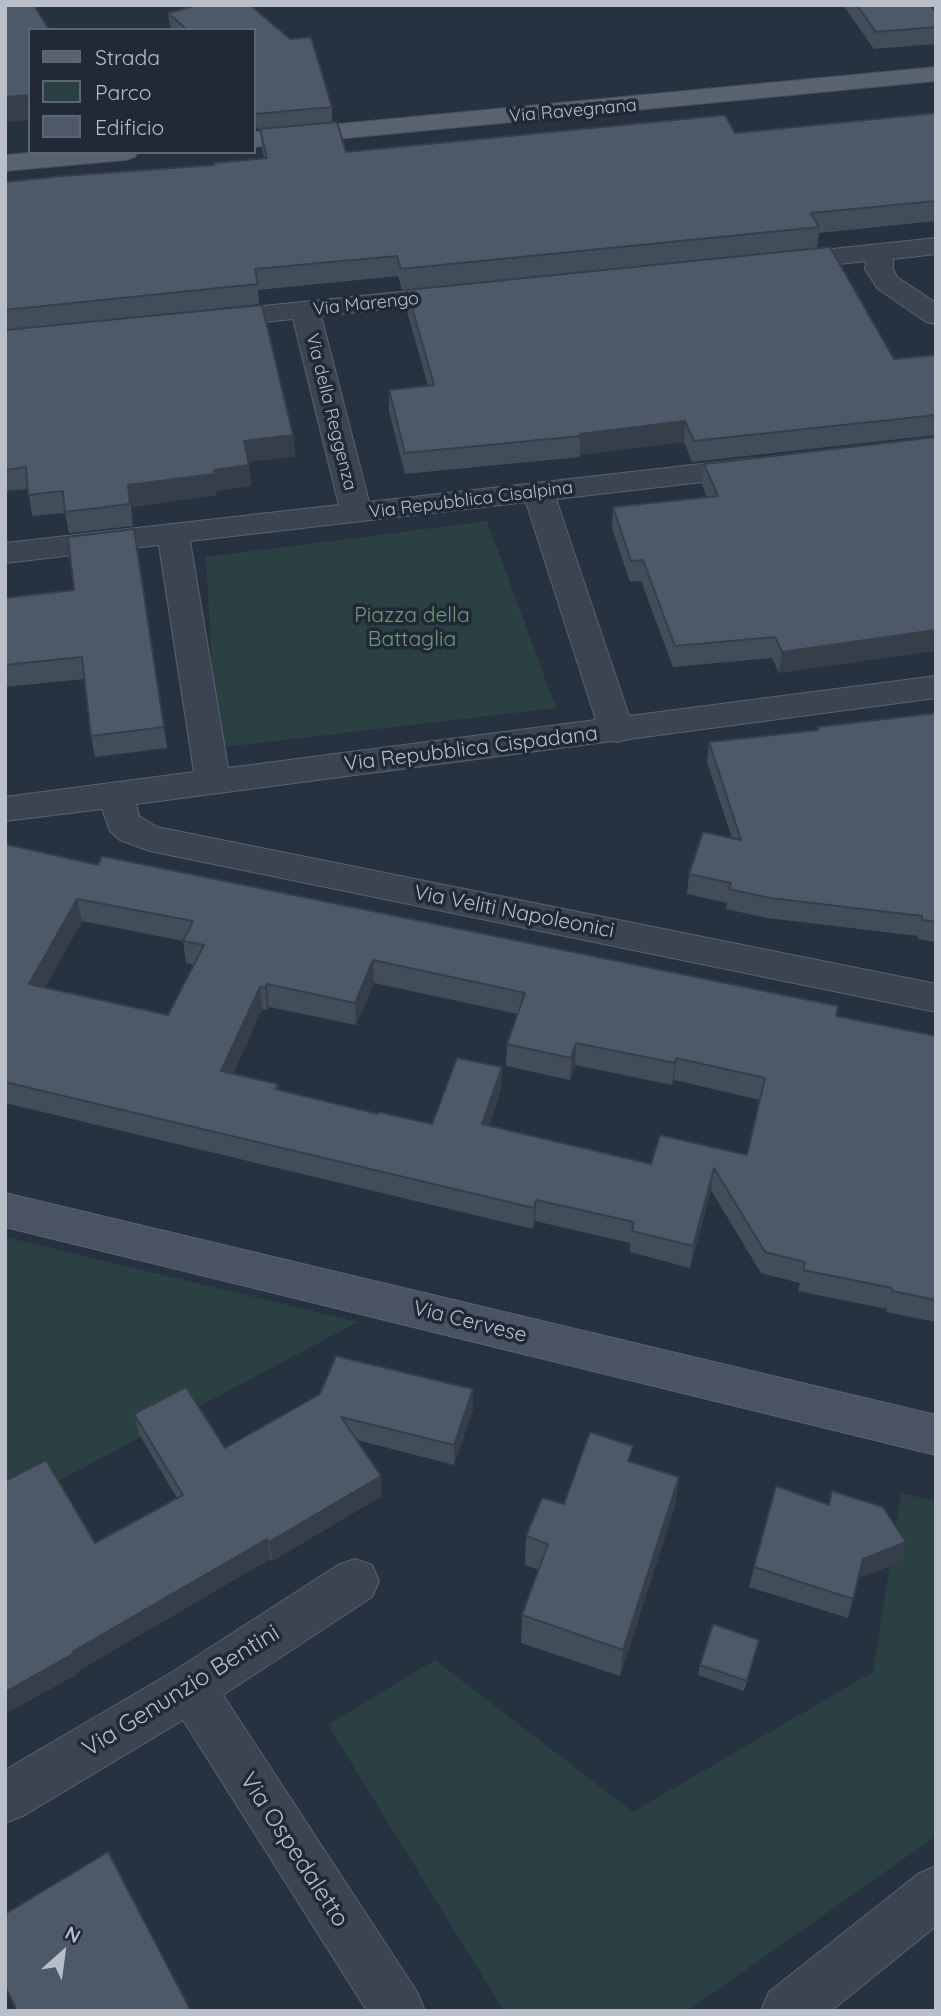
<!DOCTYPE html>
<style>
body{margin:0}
#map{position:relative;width:941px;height:2016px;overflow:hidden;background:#273240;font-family:Quicksand,sans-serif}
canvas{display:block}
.frame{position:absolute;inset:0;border:7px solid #b8bfca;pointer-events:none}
.legend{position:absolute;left:28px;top:28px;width:228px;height:126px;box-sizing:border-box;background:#202935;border:2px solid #5d6571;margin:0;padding:9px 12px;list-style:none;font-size:21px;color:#b8bfca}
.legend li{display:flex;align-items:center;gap:14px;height:35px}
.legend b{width:35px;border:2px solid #5d6571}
.north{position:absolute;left:28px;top:1918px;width:70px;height:70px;-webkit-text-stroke:5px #202935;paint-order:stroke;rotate:28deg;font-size:19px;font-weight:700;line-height:28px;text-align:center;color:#b8bfca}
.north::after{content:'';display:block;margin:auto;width:24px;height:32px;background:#b8bfca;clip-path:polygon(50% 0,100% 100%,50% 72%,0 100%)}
</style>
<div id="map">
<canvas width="941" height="2016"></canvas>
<div class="frame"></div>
<ul class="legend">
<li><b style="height:9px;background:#596370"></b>Strada</li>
<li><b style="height:19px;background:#2a4042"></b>Parco</li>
<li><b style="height:19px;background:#4d5969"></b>Edificio</li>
</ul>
<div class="north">N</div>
</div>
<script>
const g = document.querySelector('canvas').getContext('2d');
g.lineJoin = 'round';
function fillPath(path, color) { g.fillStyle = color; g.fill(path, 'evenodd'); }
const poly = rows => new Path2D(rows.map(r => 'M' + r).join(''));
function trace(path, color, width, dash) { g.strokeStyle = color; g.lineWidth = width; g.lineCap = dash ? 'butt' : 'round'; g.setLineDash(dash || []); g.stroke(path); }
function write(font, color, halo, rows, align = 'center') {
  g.font = font + ' Quicksand,sans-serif'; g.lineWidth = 7; g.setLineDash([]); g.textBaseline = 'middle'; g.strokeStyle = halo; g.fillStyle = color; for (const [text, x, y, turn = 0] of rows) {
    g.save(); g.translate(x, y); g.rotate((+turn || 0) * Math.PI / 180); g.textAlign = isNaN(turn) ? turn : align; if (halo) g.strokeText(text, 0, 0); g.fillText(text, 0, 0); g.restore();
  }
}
fillPath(poly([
 [487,521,556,708,216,748,206,557],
 [5,1237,358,1322,5,1509],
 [901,1493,936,1501,936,1836,687,2011,504,2011,328,1725,435,1660,633,1812,873,1672]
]), '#2a4042');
const minor = poly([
 [936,238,936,254,893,259,893,269,897,277,936,303,936,324,926,322,877,288,865,269,866,261,785,270,775,268,772,262,775,256,785,254,936,238],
 [460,286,470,288,474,294,470,300,321,316,369,502,754,458,765,461,769,467,765,473,754,476,556,499,629,716,936,676,936,698,629,739,617,742,612,741,136,804,139,816,157,827,936,984,936,1012,150,851,120,840,110,831,102,809,5,821,5,797,194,772,159,545,5,563,5,543,339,505,293,319,214,327,204,325,200,319,204,313,214,311,460,286],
 [526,502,596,720,228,768,190,541,526,502],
 [355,1559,372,1565,379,1581,372,1597,223,1695,417,1992,425,2011,367,2011,183,1720,23,1816,5,1823,5,1770,174,1671,338,1565,355,1559],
 [936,1866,936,1926,831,2011,761,2011,769,1992,918,1874,936,1866]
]);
const secondary = poly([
 [5,1193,936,1415,936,1455,5,1227,5,1193]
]);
const primary = poly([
 [936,67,936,81,254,147,254,132,936,67],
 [39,152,138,152,135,157,126,160,5,171,5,155,39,152]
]);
trace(minor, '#59626d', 2);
trace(secondary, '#59626d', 2);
trace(primary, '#454d59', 2);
fillPath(minor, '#3b4450');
fillPath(secondary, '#495363');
fillPath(primary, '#596370');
fillPath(poly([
 [198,5,250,5,290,39,311,37,332,107,332,122,257,129,254,116,254,30,173,30,170,27,168,13],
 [843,5,930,5,936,13,936,44,874,49],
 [936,113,936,221,819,233,817,248,402,290,398,276,258,290,259,304,120,319,293,435,295,456,248,462,251,486,216,491,217,495,131,507,133,526,69,533,65,513,32,516,28,489,5,491,5,182,214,165,264,158,262,149,260,129,346,152,735,133],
 [407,290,894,359,936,355,936,435,692,462,684,442,580,455,580,457,405,474,389,411,389,390,428,386,407,311],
 [936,437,779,673,772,658,673,667,641,581,630,582,612,528,613,507,707,498,702,485,704,464],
 [134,529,167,748,95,757,91,736,85,679,5,687,5,598,74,590],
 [936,713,936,942,918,939,918,936,767,918,726,909,727,903,687,894,689,874,732,838,707,762,709,742,817,731,817,727],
 [5,844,98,865,836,1016,936,1036,936,1322,886,1312,887,1309,798,1291,800,1283,761,1273,711,1190,690,1268,630,1252,630,1243,535,1221,533,1229,5,1103],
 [82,921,183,941,186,963,194,965,168,1015,45,987],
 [374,983,518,1014,507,1044,506,1066,570,1080,575,1065,672,1085,674,1080,760,1100,747,1155,651,1164,489,1126,501,1089,502,1067,432,1124,378,1114,278,1090,278,1084,233,1074,262,1009,267,1010,269,1007,356,1025],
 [473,1389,473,1409,454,1465,357,1440,382,1496,272,1561,270,1559,78,1671,79,1673,5,1714,95,1543,177,1498,139,1434,134,1414,225,1448,320,1394],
 [631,1462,679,1477,675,1506,620,1676,521,1643,522,1615,539,1570,525,1565,526,1536,564,1504],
 [832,1491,906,1542,900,1562,858,1578,848,1618,749,1587,754,1567,828,1505],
 [759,1640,744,1691,698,1675,700,1665]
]), '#424d5a');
fillPath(poly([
 [30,95,30,120,5,122,5,97],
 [685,421,684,442,580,455,580,434],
 [293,435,295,456,246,462,244,441],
 [249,465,251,486,216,491,217,495,131,507,128,485,214,470],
 [936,630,936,651,779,673,782,652],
 [77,899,82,921,35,1006,29,984],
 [373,960,374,983,356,1025,355,1003],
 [267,984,269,1007,267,1010,265,988],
 [260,987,262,1009,224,1093,221,1071],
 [576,1043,575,1065,570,1080,571,1058],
 [676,1058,674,1080,672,1085,675,1063],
 [502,1067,501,1089,482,1146,482,1124],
 [714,1168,711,1190,690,1268,693,1246],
 [536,1200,535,1221,533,1229,534,1208],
 [473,1389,473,1409,454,1465,454,1445],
 [381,1476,382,1496,272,1561,269,1542],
 [679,1477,675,1506,620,1676,623,1650],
 [267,1539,270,1559,78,1671,79,1673,5,1714,5,1692],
 [906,1542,900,1562,857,1578,863,1559]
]), '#363e4a');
const building = poly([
 [5,5,34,5,49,30,30,30,30,95,5,97,5,5],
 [198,5,250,5,290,39,311,37,332,107,256,114,254,106,254,30,187,30,168,13,198,5],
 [857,5,930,5,936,13,936,27,876,32,857,5],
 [936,113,936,201,811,213,819,227,401,269,397,256,255,269,258,284,5,310,5,182,63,176,214,165,214,163,267,158,260,129,337,122,346,152,725,115,735,133,936,113],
 [830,247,894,359,936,355,936,415,694,441,685,421,580,434,581,436,405,453,389,390,434,385,407,290,830,247],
 [262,305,293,435,244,441,249,465,214,470,215,474,128,485,130,504,65,512,63,491,28,495,26,467,5,470,5,330,262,305],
 [936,437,936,630,782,652,775,637,675,646,643,560,631,561,613,507,718,496,704,464,936,437],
 [134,529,164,727,91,736,82,657,5,665,5,598,74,590,68,537,134,529],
 [936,713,936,922,922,920,922,916,770,898,729,889,731,883,689,874,703,832,741,840,709,742,819,730,817,727,936,713],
 [5,844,98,865,102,856,838,1006,836,1016,936,1036,936,1300,892,1291,892,1288,803,1270,805,1262,765,1252,714,1168,693,1246,632,1231,634,1222,536,1200,534,1208,5,1082,5,844],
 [77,899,193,921,183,941,204,945,168,1015,29,984,77,899],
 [373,960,525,993,507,1044,571,1058,576,1043,675,1063,676,1058,765,1078,747,1155,660,1135,651,1164,482,1124,502,1067,457,1058,432,1124,379,1112,378,1114,275,1089,278,1084,221,1071,260,987,265,988,267,984,355,1003,373,960],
 [336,1356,473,1389,454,1445,341,1417,381,1476,269,1542,267,1539,72,1652,73,1654,5,1692,5,1481,46,1460,95,1543,183,1495,134,1414,186,1387,225,1448,320,1394,336,1356],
 [590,1432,633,1446,628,1461,679,1477,623,1650,522,1615,548,1544,526,1536,542,1498,564,1504,590,1432],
 [776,1486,829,1505,832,1491,883,1507,906,1542,863,1559,853,1599,754,1567,776,1486],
 [713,1624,759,1640,747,1681,700,1665,713,1624],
 [108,1852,191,2011,17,2011,5,1986,5,1914,108,1852]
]);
fillPath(building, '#4d5969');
trace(building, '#363e4a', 2);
write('18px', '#b8bfca', '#202935', [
 ["Via Ravegnana",573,111,-5],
 ["Via Marengo",366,304,-6],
 ["Via della Reggenza",331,412,76],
 ["Via Repubblica Cisalpina",471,500,-7]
]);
write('21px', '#709a7a', '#202935', [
 ["Piazza della",412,616],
 ["Battaglia",412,640]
]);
write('21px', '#b8bfca', '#202935', [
 ["Via Repubblica Cispadana",471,749,-7],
 ["Via Veliti Napoleonici",514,912,11],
 ["Via Cervese",470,1322,14]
]);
write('24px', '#b8bfca', '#202935', [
 ["Via Genunzio Bentini",181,1691,-32],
 ["Via Ospedaletto",294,1850,57]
]);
</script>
